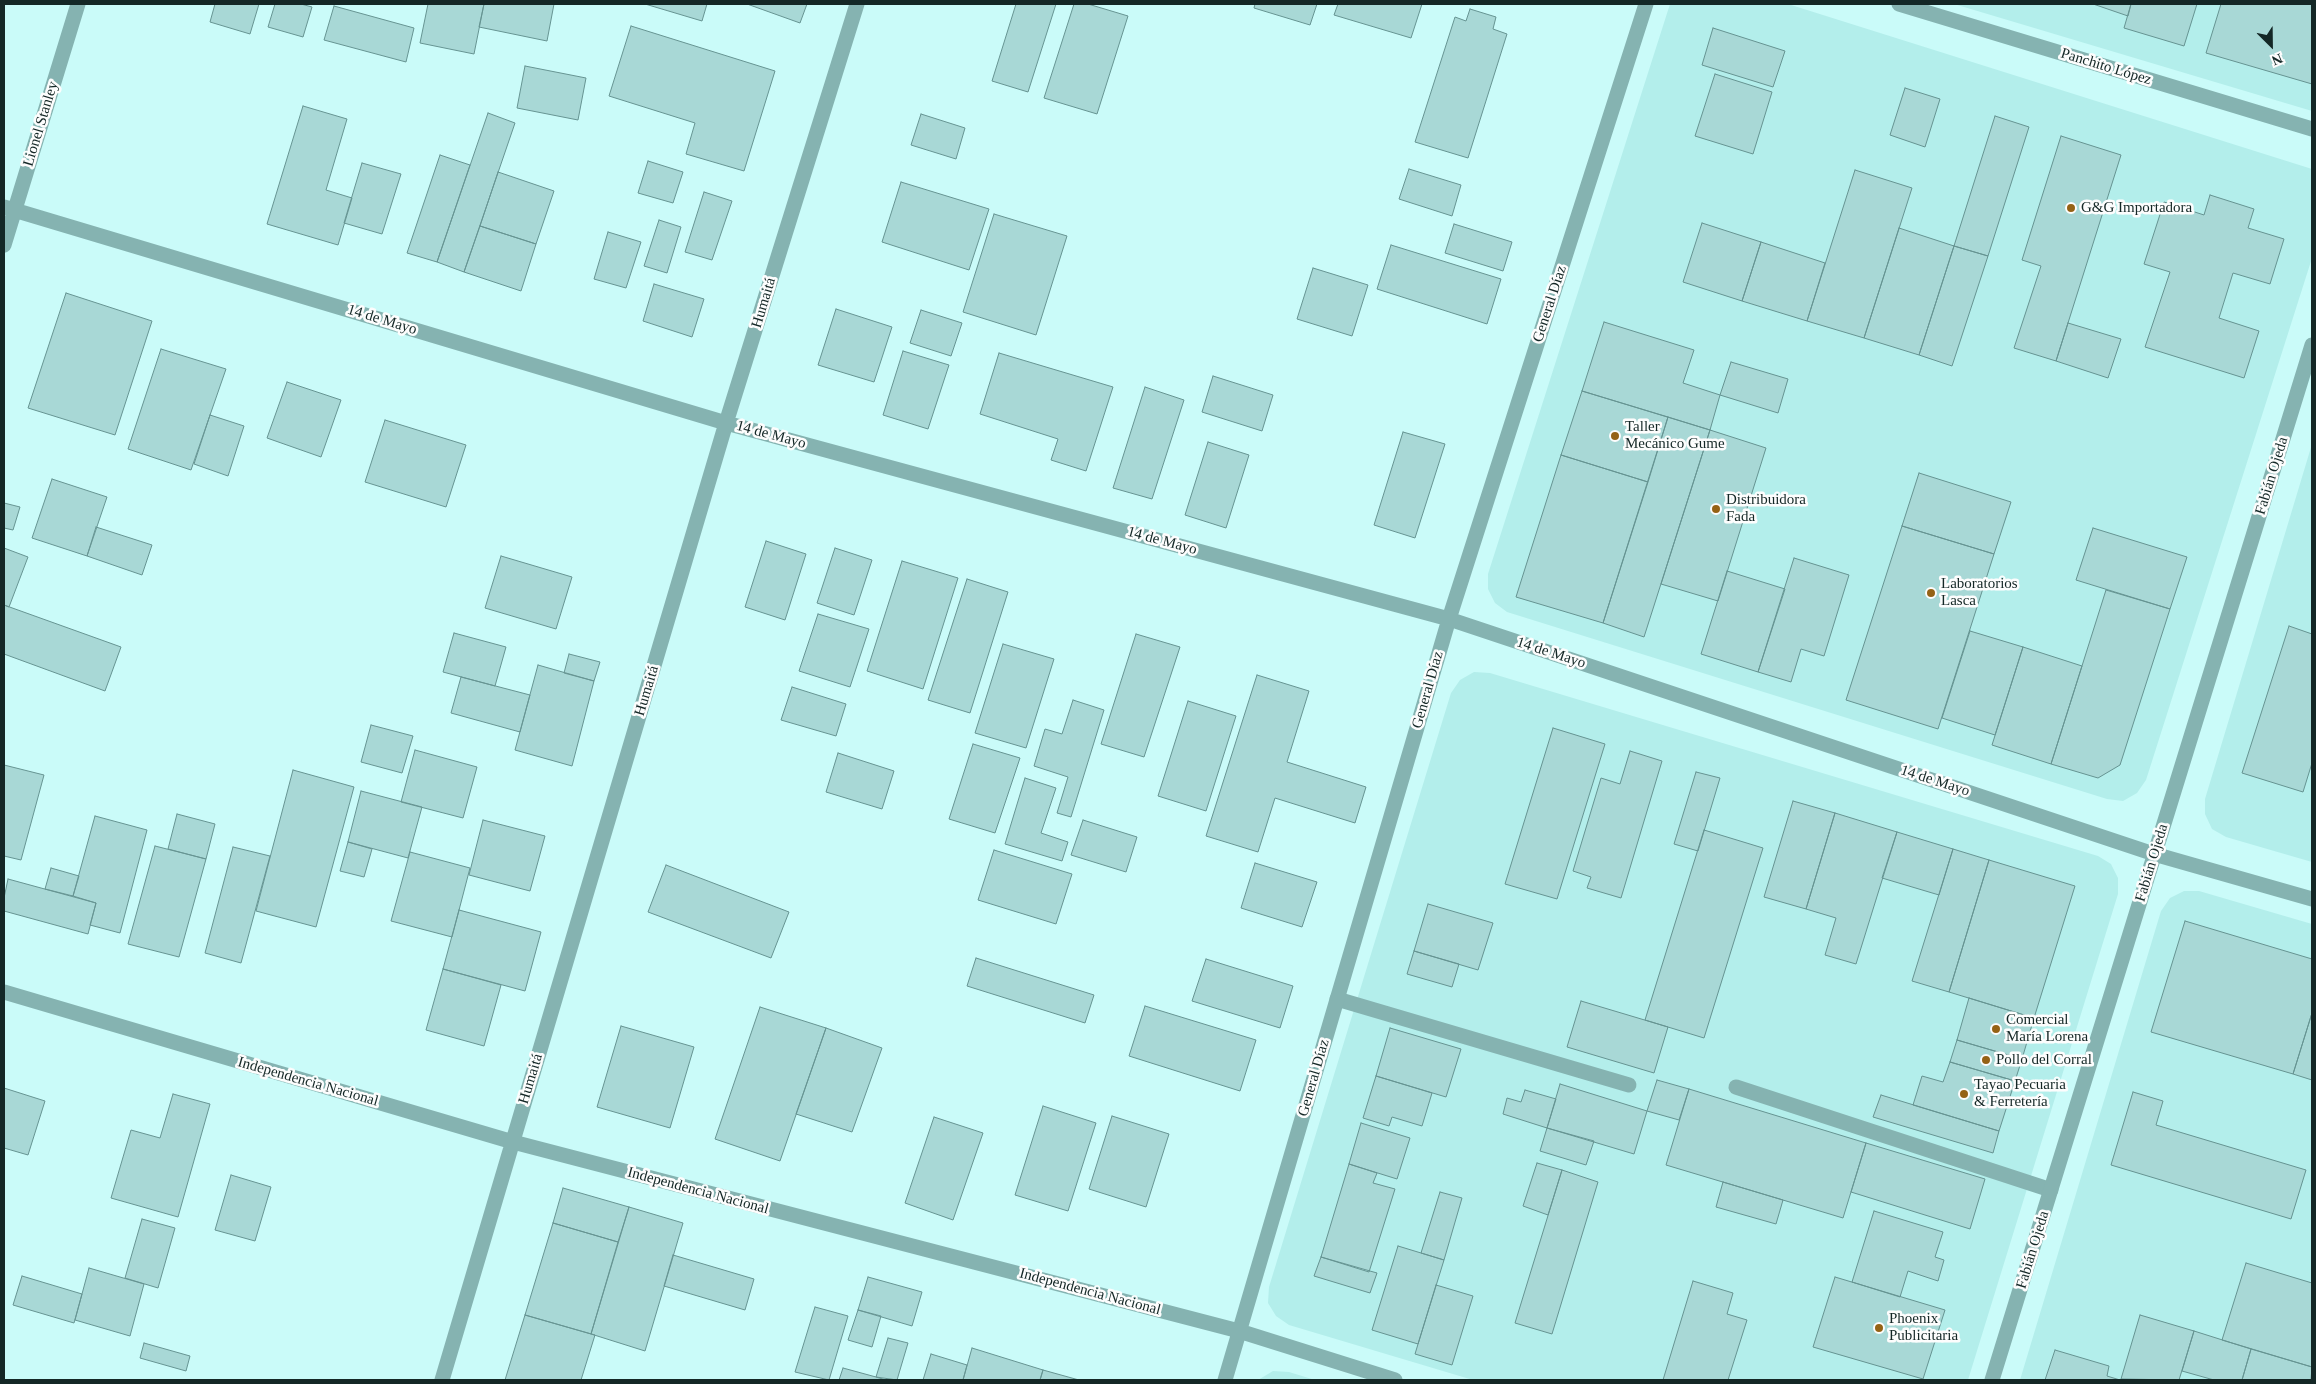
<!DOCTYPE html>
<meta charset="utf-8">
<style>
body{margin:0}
#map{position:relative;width:2316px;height:1384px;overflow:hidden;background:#cafbf9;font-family:Georgia,serif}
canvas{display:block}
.frame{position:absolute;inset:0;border:5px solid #142726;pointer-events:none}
.north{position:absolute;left:2246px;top:20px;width:50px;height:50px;-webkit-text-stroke:4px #fdfdfd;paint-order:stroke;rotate:157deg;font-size:14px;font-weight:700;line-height:20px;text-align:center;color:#142726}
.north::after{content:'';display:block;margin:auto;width:18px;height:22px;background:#142726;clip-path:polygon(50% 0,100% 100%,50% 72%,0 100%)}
</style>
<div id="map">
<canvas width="2316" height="1384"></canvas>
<div class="frame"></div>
<div class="north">N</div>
</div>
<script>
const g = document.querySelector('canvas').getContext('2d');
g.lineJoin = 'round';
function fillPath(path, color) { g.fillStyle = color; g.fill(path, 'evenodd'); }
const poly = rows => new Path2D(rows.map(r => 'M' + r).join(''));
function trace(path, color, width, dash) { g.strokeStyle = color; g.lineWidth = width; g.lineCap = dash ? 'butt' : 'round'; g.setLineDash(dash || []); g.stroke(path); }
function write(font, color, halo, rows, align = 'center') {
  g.font = font + ' Georgia,serif'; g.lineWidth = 5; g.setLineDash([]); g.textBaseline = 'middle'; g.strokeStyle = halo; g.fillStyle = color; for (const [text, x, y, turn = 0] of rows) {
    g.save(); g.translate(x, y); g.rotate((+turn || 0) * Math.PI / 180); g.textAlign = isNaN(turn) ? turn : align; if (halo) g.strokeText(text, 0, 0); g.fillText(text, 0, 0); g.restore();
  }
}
fillPath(poly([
 [1670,4,1788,4,2312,169,2312,258,2146,780,2137,793,2123,801,2107,799,1507,612,1495,603,1488,589,1488,574],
 [1954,4,2312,4,2312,111],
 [2312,444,2312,862,2226,837,2212,829,2205,814,2205,799],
 [1474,672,1490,673,2098,856,2111,864,2118,878,2118,894,1968,1380,1473,1380,1289,1325,1276,1316,1268,1303,1269,1287,1451,693,1460,680],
 [2184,891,2199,891,2312,924,2312,1380,2020,1380,2161,911,2170,898],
 [1273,1371,1289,1372,1315,1380,1258,1380]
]), '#b3eeeb');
const building = poly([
 [215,4,259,4,250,34,210,22,215,4],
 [275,4,301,4,312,7,303,37,268,27,275,4],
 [428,4,484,4,474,54,420,43,428,4],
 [484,4,554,4,547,41,479,27,484,4],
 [645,4,707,4,702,21,645,4],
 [747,4,807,4,800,23,747,4],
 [1016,4,1056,4,1028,92,992,81,1016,4],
 [1074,4,1088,4,1128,16,1097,114,1044,98,1074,4],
 [1255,4,1317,4,1310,25,1254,8,1255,4],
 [1338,4,1422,4,1411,38,1334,15,1338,4],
 [2093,4,2131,4,2128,16,2093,4],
 [2131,4,2197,4,2184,46,2124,28,2131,4],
 [2221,4,2312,4,2312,84,2206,53,2221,4],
 [334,6,414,28,406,62,324,40,334,6],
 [1470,9,1496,17,1493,29,1507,34,1468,158,1415,142,1455,17,1466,21,1470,9],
 [631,26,775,71,744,171,686,154,695,123,609,96,631,26],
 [1713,28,1785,51,1773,87,1702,65,1713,28],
 [525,66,586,78,578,120,517,108,525,66],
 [1715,74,1772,92,1753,154,1695,136,1715,74],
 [1905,88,1940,99,1925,147,1890,135,1905,88],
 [303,106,347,119,326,190,352,198,338,245,267,224,303,106],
 [488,113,515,123,464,272,437,262,488,113],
 [921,114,965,128,956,159,911,145,921,114],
 [1995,116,2029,127,1988,256,1954,246,1995,116],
 [2061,136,2121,155,2056,361,2014,348,2041,266,2022,260,2061,136],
 [440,155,470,165,437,262,407,253,440,155],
 [648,161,683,172,673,203,638,193,648,161],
 [362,163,401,174,382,234,344,223,362,163],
 [1409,169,1461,185,1452,216,1399,199,1409,169],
 [1855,170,1912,188,1864,338,1807,321,1855,170],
 [498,172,554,191,536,244,480,226,498,172],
 [901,182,989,209,969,270,882,242,901,182],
 [704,192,732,201,712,260,685,252,704,192],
 [2210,195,2254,209,2248,228,2284,239,2270,284,2233,273,2219,318,2259,331,2244,378,2145,347,2170,272,2144,264,2164,202,2204,215,2210,195],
 [994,214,1067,236,1036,335,963,312,994,214],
 [659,220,681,227,667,273,644,266,659,220],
 [1702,223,1761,242,1742,301,1683,282,1702,223],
 [1454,224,1512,242,1503,271,1445,253,1454,224],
 [480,226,536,244,521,291,464,272,480,226],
 [1899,228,1954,246,1919,355,1864,338,1899,228],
 [608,232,641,242,626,288,594,279,608,232],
 [1761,242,1825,263,1807,321,1742,301,1761,242],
 [1391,245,1501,279,1487,324,1377,289,1391,245],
 [1954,246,1988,256,1952,366,1919,355,1954,246],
 [1313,268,1368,285,1352,336,1297,319,1313,268],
 [654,284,704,299,692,337,643,321,654,284],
 [66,293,152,321,115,435,28,408,66,293],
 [836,309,892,327,874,382,818,365,836,309],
 [921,310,962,323,951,356,910,343,921,310],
 [1604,322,1694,350,1683,383,1720,395,1710,430,1582,391,1604,322],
 [2068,323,2121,339,2108,378,2056,361,2068,323],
 [161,349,226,369,191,470,128,449,161,349],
 [903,351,949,365,928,429,883,415,903,351],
 [999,353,1113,387,1086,471,1051,460,1058,439,980,414,999,353],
 [1731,362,1788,379,1778,413,1720,395,1731,362],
 [1213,376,1273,395,1262,431,1202,412,1213,376],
 [287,382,341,400,321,457,267,438,287,382],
 [1145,387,1184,400,1152,499,1113,488,1145,387],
 [1582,391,1668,417,1648,482,1561,455,1582,391],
 [210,415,244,426,228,476,194,464,210,415],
 [1668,417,1710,430,1644,637,1603,623,1668,417],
 [385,420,466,445,446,507,365,482,385,420],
 [1710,430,1766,448,1718,601,1661,584,1710,430],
 [1403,432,1445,444,1415,538,1374,525,1403,432],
 [1208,442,1249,455,1226,528,1185,515,1208,442],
 [1561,455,1648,482,1603,623,1516,597,1561,455],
 [1919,473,2011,502,1994,554,1902,526,1919,473],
 [52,479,107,497,87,556,32,538,52,479],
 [4,503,20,507,13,530,4,528,4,503],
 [1902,526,1994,554,1938,729,1846,700,1902,526],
 [96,527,152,545,142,575,87,556,96,527],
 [2093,528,2187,557,2170,609,2076,580,2093,528],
 [766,541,806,554,785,620,745,607,766,541],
 [4,548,28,557,9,607,4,605,4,548],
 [835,548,872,560,854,615,817,603,835,548],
 [501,556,572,577,556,629,485,608,501,556],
 [1794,558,1849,575,1824,656,1801,649,1791,682,1758,672,1794,558],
 [902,561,958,578,923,689,867,671,902,561],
 [1727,571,1785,589,1758,672,1701,654,1727,571],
 [967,579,1008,592,970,713,928,700,967,579],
 [2106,590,2170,609,2120,765,2098,778,2051,764,2106,590],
 [4,605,121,647,105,691,4,654,4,605],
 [818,614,869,629,850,687,799,671,818,614],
 [2289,626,2312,634,2312,763,2303,792,2242,773,2289,626],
 [1970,631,2023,647,1995,735,1942,718,1970,631],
 [454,633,506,647,495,686,443,672,454,633],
 [1136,634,1180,647,1144,757,1101,744,1136,634],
 [1003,644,1054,659,1026,748,975,733,1003,644],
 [2023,647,2082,666,2051,764,1992,745,2023,647],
 [569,654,600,662,594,681,564,673,569,654],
 [538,665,594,681,572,766,515,750,538,665],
 [1257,675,1309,691,1287,762,1366,787,1355,823,1275,798,1258,852,1206,836,1257,675],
 [461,677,530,695,520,732,451,713,461,677],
 [792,687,846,704,836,736,781,720,792,687],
 [1073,700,1104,710,1071,817,1057,813,1068,777,1034,766,1045,729,1062,734,1073,700],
 [1188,701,1236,716,1206,811,1158,796,1188,701],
 [371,725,413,736,402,773,361,762,371,725],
 [1553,728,1605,744,1557,899,1505,884,1553,728],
 [973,744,1020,758,995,833,949,819,973,744],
 [415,750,477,767,463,818,401,802,415,750],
 [1630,751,1662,761,1621,898,1587,888,1591,877,1573,871,1601,778,1620,784,1630,751],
 [838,753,894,771,882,809,826,792,838,753],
 [4,765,44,775,21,860,4,856,4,765],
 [293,770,354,787,316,927,256,911,293,770],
 [1696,772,1720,778,1698,851,1674,844,1696,772],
 [1025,778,1056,788,1041,833,1068,842,1062,861,1005,844,1025,778],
 [361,791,422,807,408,858,348,842,361,791],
 [1793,801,1835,813,1806,909,1764,897,1793,801],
 [1835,813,1897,832,1856,964,1825,955,1836,918,1806,909,1835,813],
 [177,814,215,824,206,859,168,849,177,814],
 [95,816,147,830,120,933,90,925,96,903,73,896,95,816],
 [483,820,545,836,530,891,469,875,483,820],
 [1083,820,1137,837,1126,872,1071,855,1083,820],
 [1704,830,1763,848,1704,1038,1645,1020,1704,830],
 [1897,832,1953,849,1939,895,1882,878,1897,832],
 [348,842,372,849,364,877,340,871,348,842],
 [155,846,206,859,179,957,128,944,155,846],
 [233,847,270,856,241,963,205,953,233,847],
 [1953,849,1989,860,1949,992,1912,981,1953,849],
 [994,850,1072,874,1056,924,978,900,994,850],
 [410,852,470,868,452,937,391,921,410,852],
 [1989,860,2075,886,2034,1018,1949,992,1989,860],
 [1255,863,1317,882,1302,927,1241,908,1255,863],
 [666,865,789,912,771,958,648,912,666,865],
 [51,868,79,876,73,896,45,889,51,868],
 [8,879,96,903,88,934,4,911,4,898,8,879],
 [1428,904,1493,923,1478,970,1414,951,1428,904],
 [459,910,541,932,525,991,443,969,459,910],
 [2185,921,2312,959,2312,1013,2293,1074,2151,1032,2185,921],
 [1414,951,1459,964,1452,987,1407,974,1414,951],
 [976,958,1094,995,1085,1023,967,986,976,958],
 [1206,959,1293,986,1280,1028,1192,1001,1206,959],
 [443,969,501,985,484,1046,426,1030,443,969],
 [1969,998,2034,1018,2022,1059,1957,1040,1969,998],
 [1581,1001,1668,1027,1654,1073,1567,1047,1581,1001],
 [1145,1006,1256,1040,1240,1091,1129,1056,1145,1006],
 [760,1007,826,1028,780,1161,715,1139,760,1007],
 [2312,1013,2312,1080,2293,1074,2312,1013],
 [621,1026,694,1047,670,1128,597,1107,621,1026],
 [826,1028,882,1048,852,1132,796,1114,826,1028],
 [1390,1028,1461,1049,1446,1097,1376,1076,1390,1028],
 [1957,1040,2022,1059,2015,1081,1950,1062,1957,1040],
 [1950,1062,2015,1081,1999,1131,1913,1105,1922,1076,1943,1082,1950,1062],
 [1376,1076,1432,1093,1422,1126,1392,1117,1389,1126,1363,1118,1376,1076],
 [1657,1080,1689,1089,1679,1120,1647,1111,1657,1080],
 [1560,1084,1647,1111,1634,1154,1547,1128,1560,1084],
 [4,1088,45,1101,28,1155,4,1148,4,1088],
 [1689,1089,1866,1143,1843,1218,1666,1165,1689,1089],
 [1525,1090,1556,1099,1547,1128,1503,1114,1507,1098,1521,1102,1525,1090],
 [2133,1092,2163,1101,2156,1125,2306,1170,2291,1219,2111,1165,2133,1092],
 [173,1094,210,1104,178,1217,111,1198,131,1130,160,1138,173,1094],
 [1881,1095,1999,1131,1993,1153,1873,1117,1881,1095],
 [1043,1106,1096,1123,1068,1211,1015,1195,1043,1106],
 [1112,1116,1169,1134,1146,1207,1089,1189,1112,1116],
 [934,1117,983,1133,953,1220,905,1203,934,1117],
 [1361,1123,1410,1138,1397,1179,1349,1164,1361,1123],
 [1547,1128,1594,1141,1586,1165,1540,1151,1547,1128],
 [1866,1143,1985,1179,1970,1229,1851,1192,1866,1143],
 [1537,1163,1562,1170,1548,1215,1523,1206,1537,1163],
 [1349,1164,1377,1173,1373,1183,1395,1189,1369,1272,1321,1257,1349,1164],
 [1562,1170,1598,1182,1552,1334,1515,1323,1562,1170],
 [231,1175,271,1187,255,1241,215,1230,231,1175],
 [1723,1182,1783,1200,1776,1224,1716,1207,1723,1182],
 [563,1188,629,1207,618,1242,553,1223,563,1188],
 [1440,1192,1462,1198,1444,1260,1421,1253,1440,1192],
 [629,1207,683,1223,645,1351,591,1334,629,1207],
 [1874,1211,1943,1232,1935,1257,1944,1260,1938,1281,1908,1271,1900,1297,1852,1282,1874,1211],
 [142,1219,175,1228,158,1288,125,1278,142,1219],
 [553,1223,618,1242,591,1334,525,1315,553,1223],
 [1398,1246,1444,1260,1418,1344,1372,1330,1398,1246],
 [673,1255,754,1279,745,1310,664,1286,673,1255],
 [1321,1257,1377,1273,1370,1293,1314,1276,1321,1257],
 [2246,1263,2312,1283,2312,1367,2222,1340,2246,1263],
 [89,1268,144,1284,130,1336,75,1320,89,1268],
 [22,1276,82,1294,74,1323,13,1305,22,1276],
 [868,1277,922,1292,912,1326,858,1310,868,1277],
 [1835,1277,1945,1310,1923,1379,1813,1347,1835,1277],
 [1693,1281,1733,1293,1727,1314,1747,1320,1728,1380,1663,1380,1693,1281],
 [1436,1285,1473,1296,1452,1365,1415,1354,1436,1285],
 [815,1307,848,1316,829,1380,795,1372,815,1307],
 [858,1310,881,1316,872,1347,848,1340,858,1310],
 [525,1315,595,1335,581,1380,505,1380,525,1315],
 [2140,1315,2194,1331,2179,1380,2121,1379,2140,1315],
 [2194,1331,2251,1349,2242,1380,2214,1380,2182,1371,2194,1331],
 [888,1338,908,1343,897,1380,876,1377,888,1338],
 [144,1343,190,1356,186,1371,140,1358,144,1343],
 [972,1348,1043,1370,1040,1380,963,1380,972,1348],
 [2251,1349,2312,1367,2311,1380,2242,1380,2251,1349],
 [2055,1350,2109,1366,2107,1376,2120,1380,2045,1380,2055,1350],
 [931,1354,967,1365,963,1380,923,1380,931,1354],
 [843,1368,876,1377,886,1380,839,1380,843,1368],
 [1043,1370,1079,1380,1040,1380,1043,1370]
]);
fillPath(building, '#a8d8d6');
trace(building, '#669492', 1);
trace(poly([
 [1337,999,1629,1085],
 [1736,1087,2051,1190]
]), '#85b3b1', 15);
trace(poly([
 [1899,4,2312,129],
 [4,207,726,423,1449,619,2154,854,2312,899],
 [4,245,78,4],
 [4,992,513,1142,1239,1331,1395,1380],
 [442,1380,726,423,857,4],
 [1225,1380,1449,619,1646,4],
 [1992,1380,2312,345]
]), '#85b3b1', 15);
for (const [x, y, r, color] of [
 [2071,208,5,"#956215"],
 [1615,436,5,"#956215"],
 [1716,509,5,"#956215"],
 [1931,593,5,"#956215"],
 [1996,1029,5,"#956215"],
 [1986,1060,5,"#956215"],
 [1964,1094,5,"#956215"],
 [1879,1328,5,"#956215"]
]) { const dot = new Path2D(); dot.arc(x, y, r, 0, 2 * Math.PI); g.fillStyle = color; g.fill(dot); trace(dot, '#fdfdfd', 2); }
write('15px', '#142726', '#fdfdfd', [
 ["Panchito López",2106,67,17],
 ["Lionel Stanley",41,124,-73],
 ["Humaitá",764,303,-73],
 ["General Díaz",1550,304,-72],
 ["14 de Mayo",382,320,17],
 ["14 de Mayo",771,435,15],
 ["Fabián Ojeda",2272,476,-73],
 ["14 de Mayo",1162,541,15],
 ["14 de Mayo",1551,653,18],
 ["General Díaz",1428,690,-74],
 ["Humaitá",647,691,-73],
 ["14 de Mayo",1935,781,18],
 ["Fabián Ojeda",2152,863,-73],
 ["General Díaz",1314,1078,-74],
 ["Humaitá",531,1079,-73],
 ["Independencia Nacional",308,1082,16],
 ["Independencia Nacional",698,1191,15],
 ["Fabián Ojeda",2033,1250,-73],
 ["Independencia Nacional",1090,1292,15]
]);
write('15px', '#142726', '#fdfdfd', [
 ["G&G Importadora",2081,208],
 ["Taller",1625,427],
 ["Mecánico Gume",1625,444],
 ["Distribuidora",1726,500],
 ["Fada",1726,517],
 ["Laboratorios",1941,584],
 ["Lasca",1941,601],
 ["Comercial",2006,1020],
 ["María Lorena",2006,1037],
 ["Pollo del Corral",1996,1060],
 ["Tayao Pecuaria",1974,1085],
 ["& Ferretería",1974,1102],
 ["Phoenix",1889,1319],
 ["Publicitaria",1889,1336]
], 'left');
</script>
